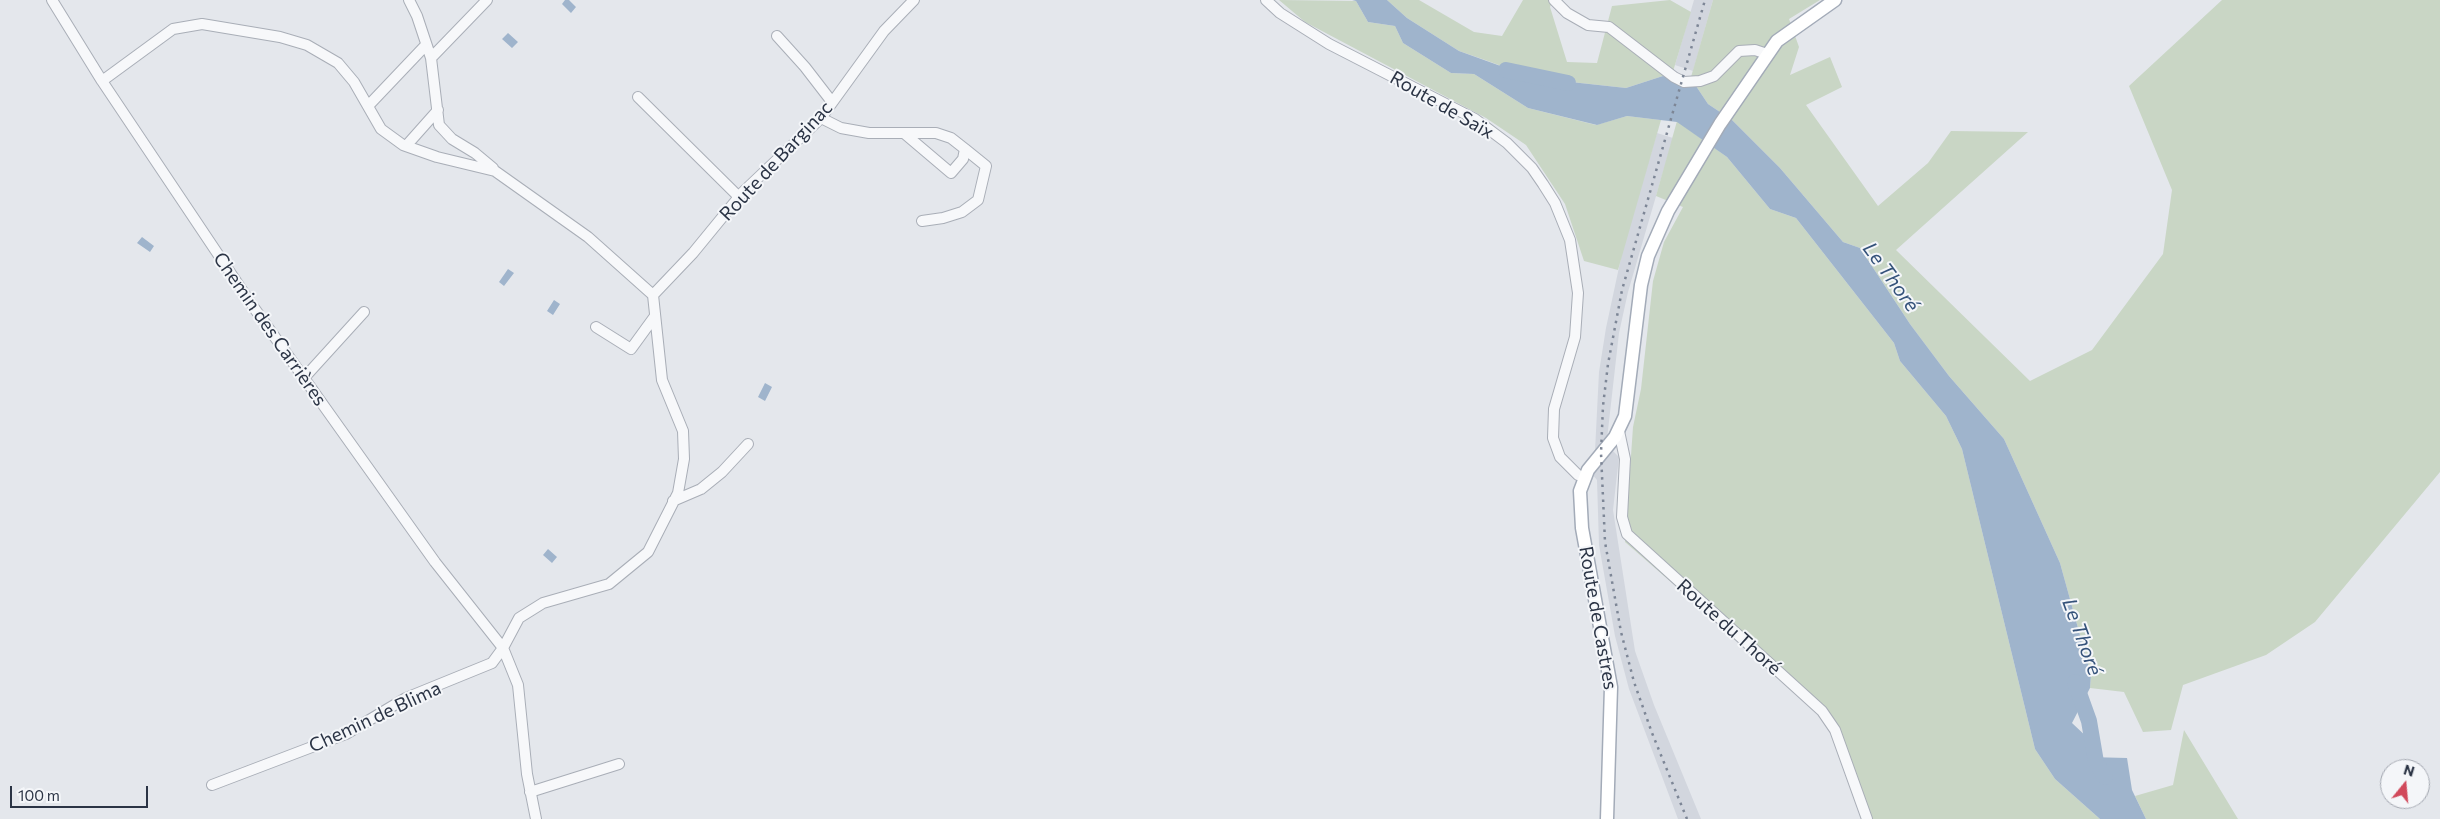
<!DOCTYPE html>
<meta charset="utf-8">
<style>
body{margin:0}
#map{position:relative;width:2440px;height:819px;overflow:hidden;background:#e4e7ec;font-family:Commissioner,sans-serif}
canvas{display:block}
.north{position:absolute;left:2380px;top:759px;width:50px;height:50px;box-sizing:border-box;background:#f4f6f9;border:1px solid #a4a8b1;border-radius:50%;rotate:17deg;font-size:14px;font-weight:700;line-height:20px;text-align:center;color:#2b3445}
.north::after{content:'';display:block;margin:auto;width:18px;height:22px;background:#d1495b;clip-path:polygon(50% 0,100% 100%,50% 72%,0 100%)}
.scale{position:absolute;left:10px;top:786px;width:138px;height:22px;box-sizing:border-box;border:2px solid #2b3445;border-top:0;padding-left:6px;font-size:15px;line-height:18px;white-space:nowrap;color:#2b3445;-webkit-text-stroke:4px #f4f6f9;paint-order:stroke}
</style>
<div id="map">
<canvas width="2440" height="819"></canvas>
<div class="north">N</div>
<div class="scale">100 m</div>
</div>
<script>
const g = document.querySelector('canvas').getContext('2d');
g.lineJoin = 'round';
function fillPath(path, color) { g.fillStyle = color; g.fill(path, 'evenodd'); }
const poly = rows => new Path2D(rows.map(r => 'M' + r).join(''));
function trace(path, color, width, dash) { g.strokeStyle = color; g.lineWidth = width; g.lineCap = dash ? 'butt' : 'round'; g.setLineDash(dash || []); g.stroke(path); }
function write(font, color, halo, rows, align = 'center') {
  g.font = font + ' Commissioner,sans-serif'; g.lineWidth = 4; g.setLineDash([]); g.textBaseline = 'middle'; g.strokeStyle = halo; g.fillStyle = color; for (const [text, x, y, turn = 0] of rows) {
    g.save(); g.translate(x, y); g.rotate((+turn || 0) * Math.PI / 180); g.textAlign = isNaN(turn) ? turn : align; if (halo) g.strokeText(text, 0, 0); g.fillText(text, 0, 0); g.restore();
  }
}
fillPath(poly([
 [1694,0,1713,0,1693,71,1675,65],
 [1657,133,1673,138,1628,292,1619,333,1607,439,1595,451,1599,372,1606,328,1624,244],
 [1613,451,1619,457,1613,510,1635,651,1654,705,1701,819,1678,819,1629,689,1615,636,1599,545,1597,480,1592,474,1598,465]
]), '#d2d6de');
fillPath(poly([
 [1279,0,1356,1,1368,22,1395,26,1403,43,1451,73,1474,74,1528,108,1596,125,1627,116,1661,120,1618,270,1584,261,1565,204,1526,145,1486,118,1305,22],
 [1387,0,1419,0,1474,32,1502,36,1523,0,1553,0,1550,7,1567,62,1597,63,1612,6,1670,0,1691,12,1671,78,1663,76,1626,88,1534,78,1485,60,1459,51,1407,18],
 [1713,0,1820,0,1789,19,1799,47,1790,75,1830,57,1842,87,1806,105,1878,206,1928,163,1951,131,2028,132,1896,250,2030,381,2092,350,2163,254,2172,190,2129,86,2222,0,2440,0,2440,472,2315,622,2266,655,2183,685,2171,730,2143,732,2124,692,2090,688,2091,675,2060,563,2004,439,1949,376,1910,324,1860,248,1843,242,1780,168,1732,120,1708,104,1696,86,1689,84],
 [1677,121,1727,157,1770,209,1796,218,1894,343,1900,361,1946,416,1962,449,2035,749,2055,779,2100,819,1867,819,1825,716,1625,542,1633,427,1641,389,1653,281,1664,242,1683,207,1656,196],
 [2184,730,2238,819,2146,819,2135,796,2173,785]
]), '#c9d6c5');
fillPath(poly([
 [565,0,569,0,576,7,571,13,562,4],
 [1352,0,1387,0,1407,18,1459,51,1534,78,1626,88,1663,76,1696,86,1708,104,1732,120,1780,168,1843,242,1860,248,1910,324,1949,376,2004,439,2060,563,2091,675,2090,688,2072,723,2090,740,2088,757,2127,758,2132,790,2146,819,2100,819,2055,779,2035,749,1962,449,1946,416,1900,361,1894,343,1796,218,1770,209,1727,157,1677,122,1627,116,1597,125,1528,108,1474,74,1451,73,1403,43,1395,26,1368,22,1356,1],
 [508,33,518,42,512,48,502,39],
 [142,237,154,246,150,252,137,243],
 [508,269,514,273,504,286,499,282],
 [554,300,560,304,553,315,547,311],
 [765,383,772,387,765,401,758,397],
 [548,549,557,557,552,563,543,555]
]), '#9fb4cc');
trace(poly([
 [1506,70,1568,83],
 [2075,682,2089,721,2096,762,2105,777]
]), '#9fb4cc', 16);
const minor = poly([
 [52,0,102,81,252,305,435,562,503,648,518,685,527,774,536,819],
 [409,0,417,16,431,58,439,125,452,139,475,153,493,168],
 [1266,0,1280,13,1329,44,1475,119,1507,143,1532,168,1543,184,1555,203,1570,240,1578,293,1575,337,1554,409,1553,438,1560,457,1578,475,1584,477],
 [1554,0,1567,13,1588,25,1609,27,1674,77,1684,82,1700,81,1714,76,1739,51,1755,50,1767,54],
 [777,36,805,67,832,102],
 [431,58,487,0],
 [102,81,173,29,202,24,280,37,307,45,338,63,354,82,381,129,403,145,437,157,495,171,588,237,653,295],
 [638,97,739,197],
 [368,106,425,46],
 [821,118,841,128,869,133,936,133,951,138,965,149,963,159,951,173,905,134],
 [406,146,438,110],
 [922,221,943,218,962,212,978,200,986,166,965,149],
 [653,295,693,253,743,192,821,118,884,31,914,0],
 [596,327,631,349,655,316],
 [304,378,364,312],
 [1619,431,1625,459,1622,517,1627,534,1822,711,1835,730,1867,819],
 [673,501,701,489,722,472,748,444],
 [212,785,346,734,406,698,492,663,503,648,519,618,543,603,609,584,648,552,678,493,684,459,683,431,662,380,653,295],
 [530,792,619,764]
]);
const major = poly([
 [1607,819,1611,687,1582,528,1580,491,1588,470,1615,437,1625,416,1641,285,1648,256,1668,211,1720,124,1777,41,1835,0]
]);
trace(minor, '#a9aeb7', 12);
trace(major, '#a3abb8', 15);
trace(minor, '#f7f8fa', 10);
trace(major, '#fff', 12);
trace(poly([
 [1687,819,1652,733,1634,682,1621,632,1605,542,1601,453,1603,406,1608,364,1622,290,1705,0]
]), '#7d8696', 2.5, [2.5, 5]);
write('19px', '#2b3445', '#f4f6f9', [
 ["Route de Saïx",1442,105,30],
 ["Route de Barginac",776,161,-47],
 ["Chemin des Carrières",270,329,55],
 ["Route de Castres",1598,618,80],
 ["Route du Thoré",1729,627,42],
 ["Chemin de Blima",375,717,-25]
]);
write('italic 20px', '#34527a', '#f4f6f9', [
 ["Le Thoré",1891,277,54],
 ["Le Thoré",2082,637,70]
]);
</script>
